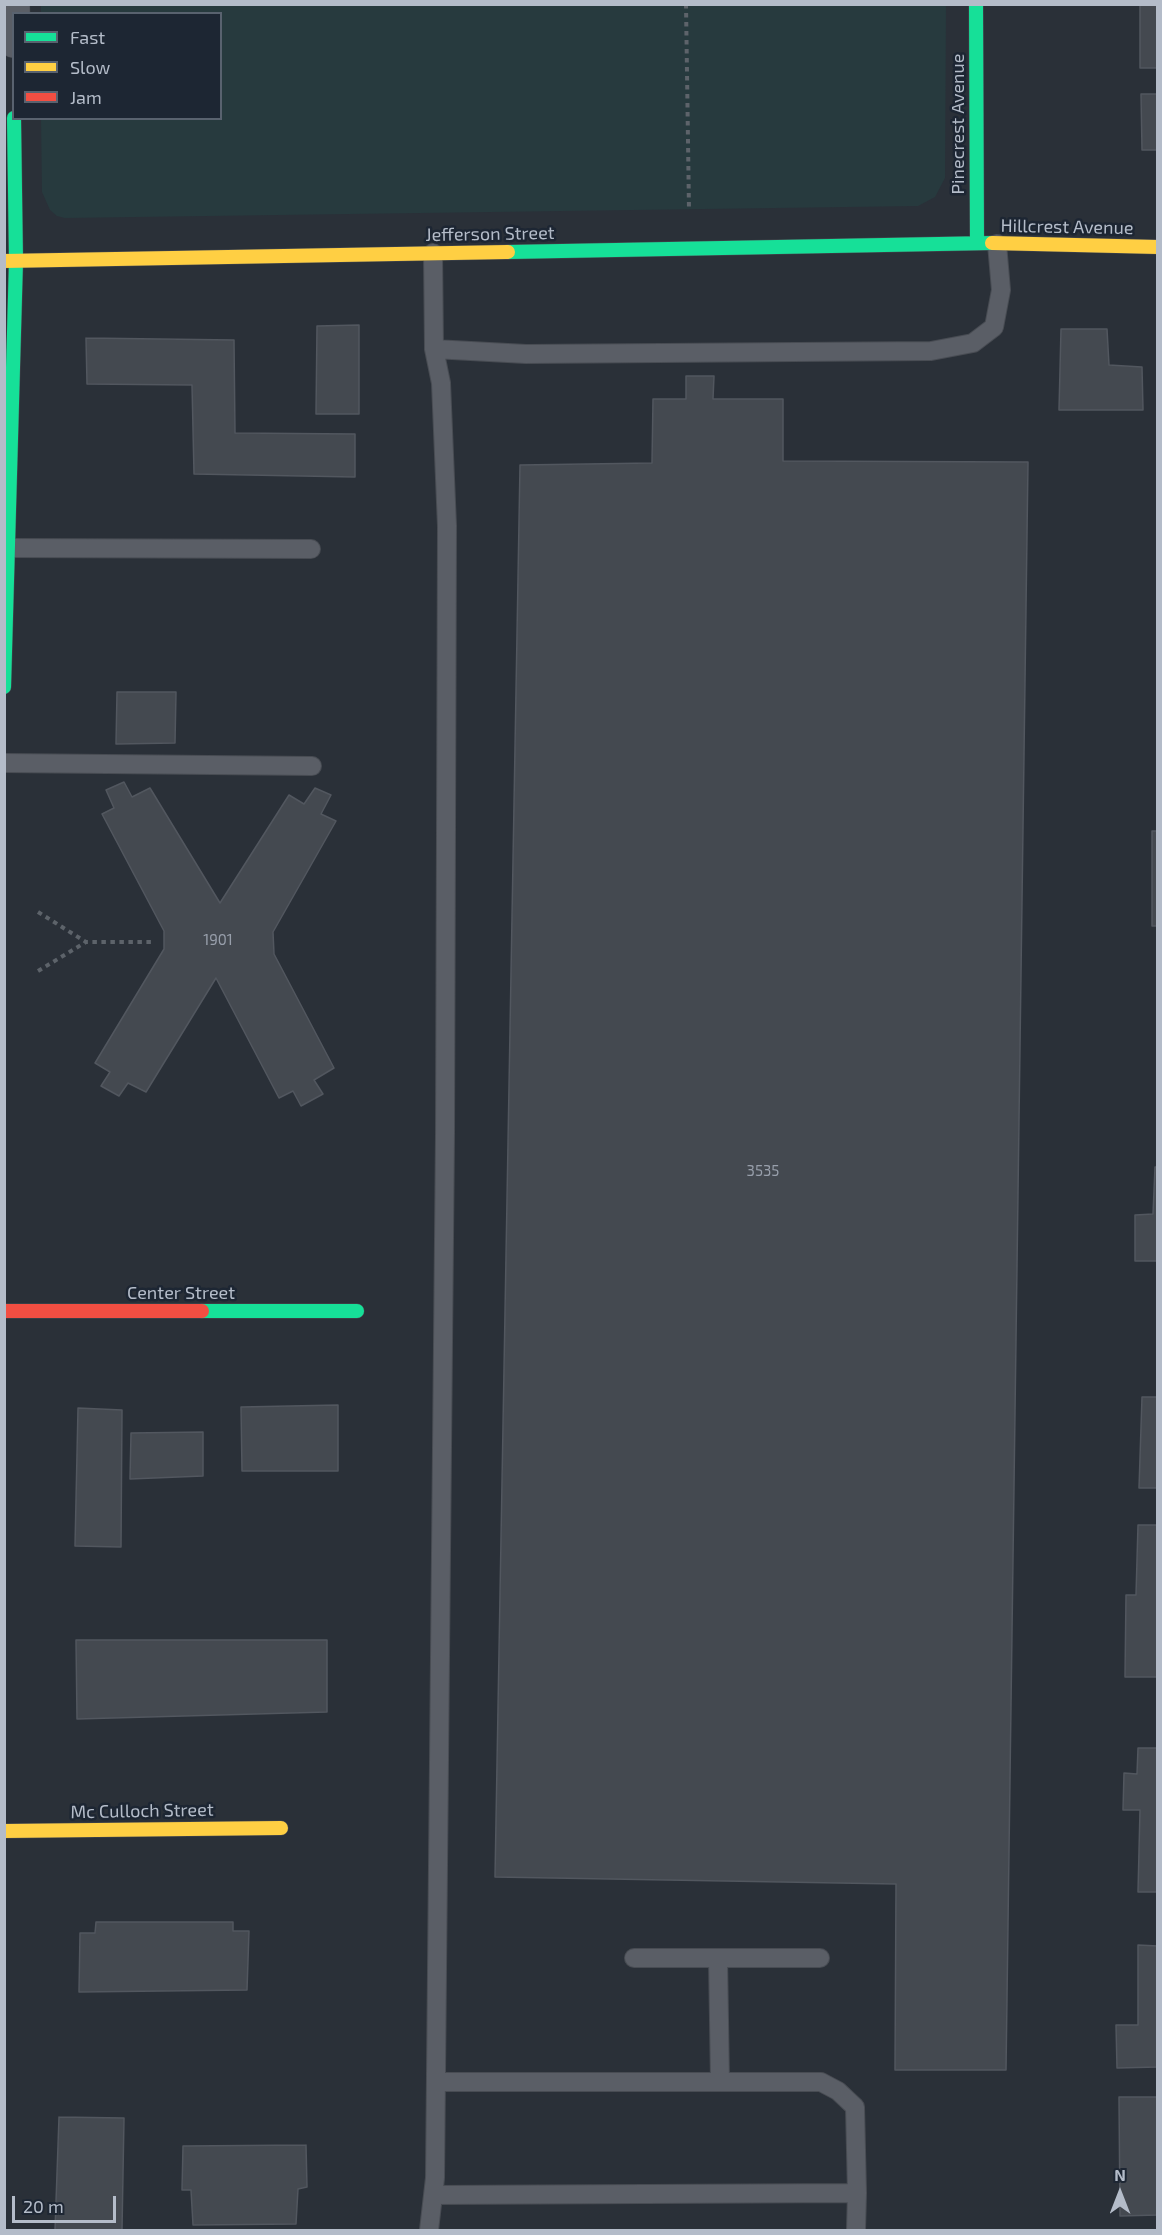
<!DOCTYPE html>
<style>
body{margin:0}
#map{position:relative;width:1162px;height:2235px;overflow:hidden;background:#2a3038;font-family:"Exo 2",sans-serif}
canvas{display:block}
.frame{position:absolute;inset:0;border:6px solid #b4bcc9;pointer-events:none}
.legend{position:absolute;left:12px;top:12px;width:210px;height:108px;box-sizing:border-box;background:#1d2633;border:2px solid #59626f;margin:0;padding:8px 10px;list-style:none;font-size:18px;color:#b4bcc9}
.legend li{display:flex;align-items:center;gap:12px;height:30px}
.legend b{width:30px;border:2px solid #59626f}
.north{position:absolute;left:1090px;top:2163px;width:60px;height:60px;-webkit-text-stroke:4px #1d2633;paint-order:stroke;rotate:0deg;font-size:16px;font-weight:700;line-height:24px;text-align:center;color:#b4bcc9}
.north::after{content:'';display:block;margin:auto;width:21px;height:27px;background:#b4bcc9;clip-path:polygon(50% 0,100% 100%,50% 72%,0 100%)}
.scale{position:absolute;left:12px;top:2196px;width:104px;height:27px;box-sizing:border-box;border:3px solid #b4bcc9;border-top:0;padding-left:8px;font-size:18px;line-height:21px;white-space:nowrap;color:#b4bcc9;-webkit-text-stroke:4px #1d2633;paint-order:stroke}
</style>
<div id="map">
<canvas width="1162" height="2235"></canvas>
<div class="frame"></div>
<ul class="legend">
<li><b style="height:8px;background:#16e098"></b>Fast</li>
<li><b style="height:8px;background:#ffcf43"></b>Slow</li>
<li><b style="height:8px;background:#f24e42"></b>Jam</li>
</ul>
<div class="north">N</div>
<div class="scale">20 m</div>
</div>
<script>
const g = document.querySelector('canvas').getContext('2d');
g.lineJoin = 'round';
function fillPath(path, color) { g.fillStyle = color; g.fill(path, 'evenodd'); }
const poly = rows => new Path2D(rows.map(r => 'M' + r).join(''));
function trace(path, color, width, dash) { g.strokeStyle = color; g.lineWidth = width; g.lineCap = dash ? 'butt' : 'round'; g.setLineDash(dash || []); g.stroke(path); }
function write(font, color, halo, rows, align = 'center') {
  g.font = font + ' "Exo 2",sans-serif'; g.lineWidth = 5; g.setLineDash([]); g.textBaseline = 'middle'; g.strokeStyle = halo; g.fillStyle = color; for (const [text, x, y, turn = 0] of rows) {
    g.save(); g.translate(x, y); g.rotate((+turn || 0) * Math.PI / 180); g.textAlign = isNaN(turn) ? turn : align; if (halo) g.strokeText(text, 0, 0); g.fillText(text, 0, 0); g.restore();
  }
}
fillPath(poly([
 [41,5,946,5,945,178,935,197,918,206,65,218,57,216,50,210,42,192,41,119,220,118,220,14,41,13]
]), '#273a3e');
const building = poly([
 [1140,4,1158,4,1158,68,1140,68,1140,4],
 [1141,94,1158,94,1158,150,1142,150,1141,94],
 [359,325,359,414,316,414,317,326,359,325],
 [1061,329,1107,329,1109,365,1142,367,1143,410,1059,410,1061,329],
 [86,338,234,340,235,433,355,434,355,477,194,474,192,385,87,384,86,338],
 [686,376,714,376,713,399,783,399,783,461,1028,462,1006,2070,895,2070,896,1884,495,1877,520,465,652,463,653,399,686,399,686,376],
 [117,692,176,692,175,743,116,744,117,692],
 [124,782,132,797,150,788,220,903,289,795,304,804,315,788,331,795,321,814,336,821,273,932,274,954,334,1068,314,1080,323,1094,301,1106,293,1091,279,1098,216,978,146,1092,128,1083,119,1096,101,1086,110,1072,95,1063,164,949,164,931,102,814,114,808,106,790,124,782],
 [1152,831,1158,831,1158,926,1152,926,1152,831],
 [1155,1167,1158,1167,1158,1261,1135,1261,1135,1215,1153,1214,1155,1167],
 [1142,1397,1158,1397,1158,1488,1139,1488,1142,1397],
 [338,1405,338,1471,242,1471,241,1407,338,1405],
 [78,1408,122,1410,121,1547,75,1546,78,1408],
 [203,1432,203,1476,130,1479,131,1433,203,1432],
 [1138,1525,1158,1525,1158,1677,1125,1677,1126,1595,1136,1595,1138,1525],
 [76,1640,327,1640,327,1712,77,1719,76,1640],
 [1138,1748,1158,1748,1158,1892,1138,1892,1140,1810,1123,1810,1124,1773,1137,1774,1138,1748],
 [96,1922,233,1922,233,1931,249,1931,247,1990,79,1992,80,1933,95,1933,96,1922],
 [1138,1945,1158,1946,1158,2067,1117,2068,1116,2025,1138,2025,1138,1945],
 [1119,2097,1158,2097,1158,2215,1120,2216,1119,2097],
 [59,2117,124,2118,122,2230,55,2230,59,2117],
 [306,2145,307,2187,298,2189,296,2224,193,2225,191,2190,182,2190,183,2146,306,2145]
]);
fillPath(building, '#444950');
trace(building, '#52575f', 1.5);
const lane = poly([
 [434,349,526,354,931,351,973,343,994,327,1001,290,997,244],
 [8,548,311,549],
 [4,763,312,766],
 [634,1958,820,1958],
 [718,1958,720,2082],
 [433,2195,857,2193,855,2107,838,2091,821,2082,436,2082],
 [429,2230,435,2178,445,1134,447,526,441,383,434,349,433,253],
 [856,2230,857,2193]
]);
const street = poly([
 [13,4,14,41]
]);
const fast = poly([
 [976,4,977,243],
 [508,252,992,243],
 [4,687,16,261,14,118],
 [202,1311,357,1311]
]);
const slow = poly([
 [992,243,1158,247],
 [4,261,508,252],
 [4,1831,281,1828]
]);
const jam = poly([
 [4,1311,202,1311]
]);
trace(lane, '#484c53', 20);
trace(street, '#484c53', 34);
trace(fast, '#484c53', 15);
trace(slow, '#484c53', 15);
trace(jam, '#484c53', 15);
trace(poly([
 [686,4,689,210],
 [38,912,86,942,155,942],
 [38,971,86,942]
]), '#5d636a', 4, [4.5, 4.5]);
trace(lane, '#5a5e66', 18);
trace(street, '#5a5e66', 33);
trace(fast, '#16e098', 14);
trace(slow, '#ffcf43', 14);
trace(jam, '#f24e42', 14);
write('15px', '#989fab', null, [
 ["1901",218,940],
 ["3535",763,1171]
]);
write('18px', '#b4bcc9', '#1d2633', [
 ["Pinecrest Avenue",958,124,-90],
 ["Hillcrest Avenue",1067,227,1],
 ["Jefferson Street",490,234,-1],
 ["Center Street",181,1293],
 ["Mc Culloch Street",142,1811,-1]
]);
</script>
